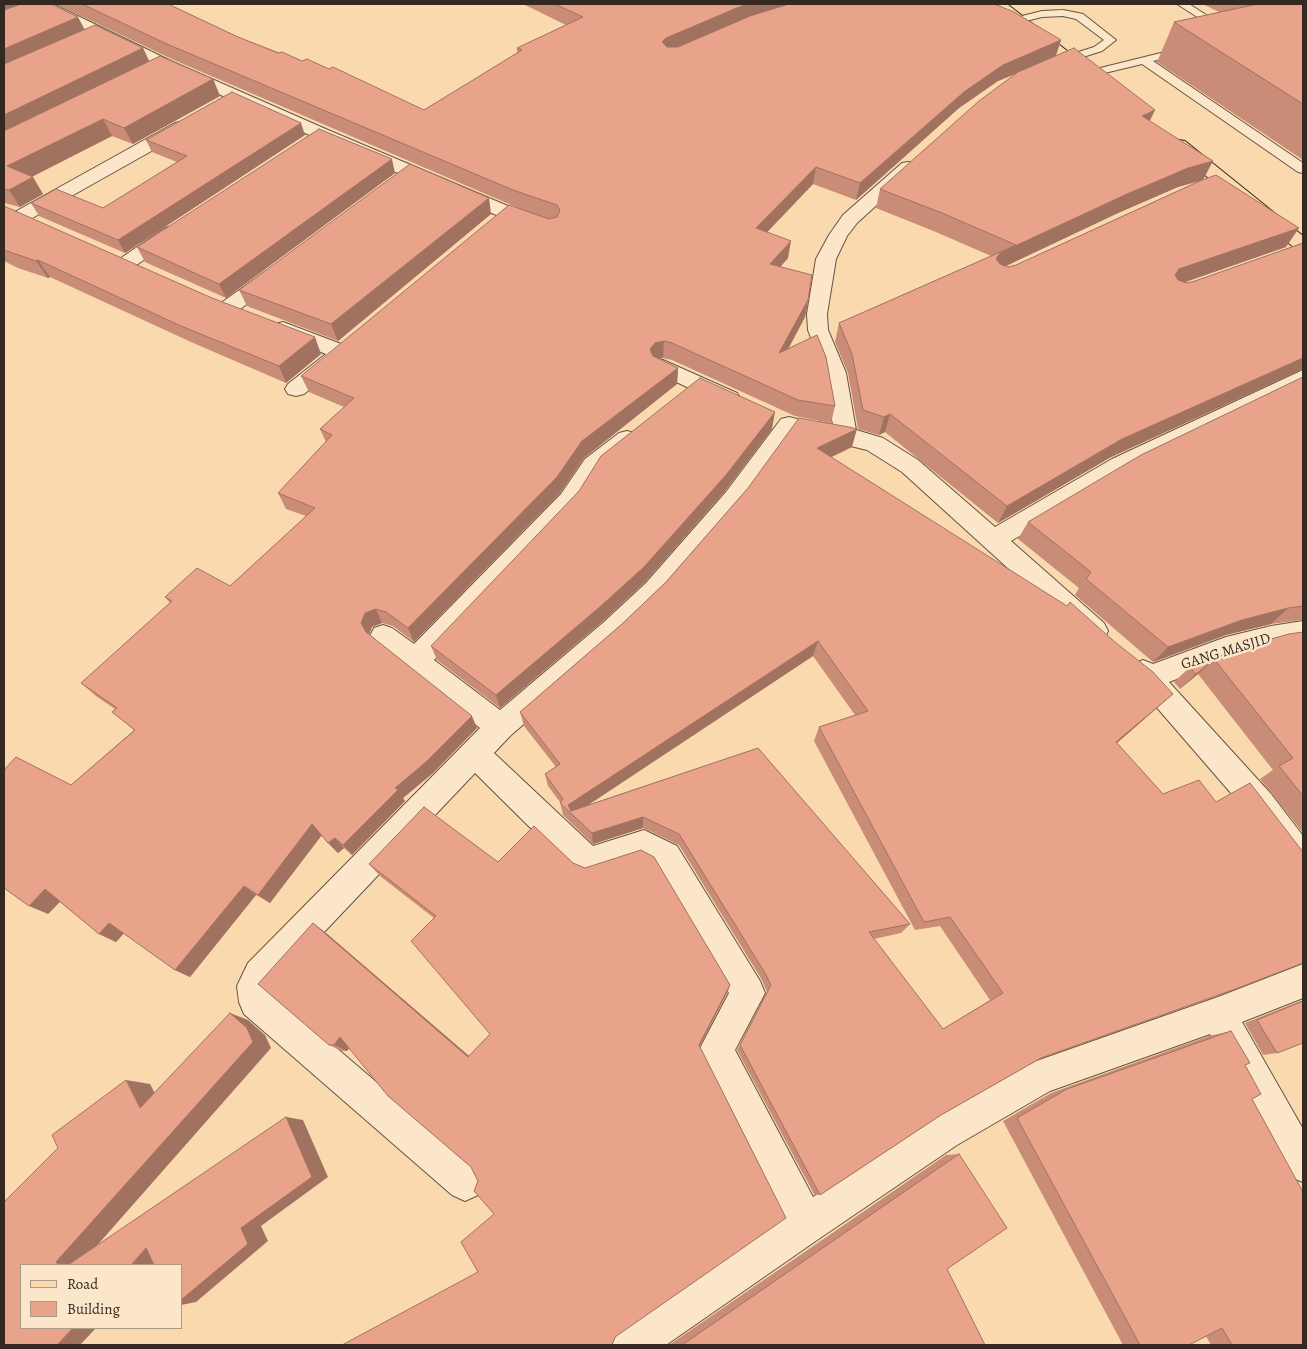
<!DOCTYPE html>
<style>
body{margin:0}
#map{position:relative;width:1307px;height:1349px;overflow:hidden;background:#f9d9ad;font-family:Alegreya,serif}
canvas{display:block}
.frame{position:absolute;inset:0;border:5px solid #332920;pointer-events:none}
.legend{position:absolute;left:20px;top:1264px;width:162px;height:65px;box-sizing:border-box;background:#fbe6ca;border:1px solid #ab9a86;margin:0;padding:6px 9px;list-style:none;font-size:15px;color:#332920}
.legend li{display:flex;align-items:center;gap:10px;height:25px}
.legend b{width:25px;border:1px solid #ab9a86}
</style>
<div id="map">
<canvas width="1307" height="1349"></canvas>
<div class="frame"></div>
<ul class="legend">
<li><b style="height:6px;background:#f9d9ad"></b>Road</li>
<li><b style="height:14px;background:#e8a38a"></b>Building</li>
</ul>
</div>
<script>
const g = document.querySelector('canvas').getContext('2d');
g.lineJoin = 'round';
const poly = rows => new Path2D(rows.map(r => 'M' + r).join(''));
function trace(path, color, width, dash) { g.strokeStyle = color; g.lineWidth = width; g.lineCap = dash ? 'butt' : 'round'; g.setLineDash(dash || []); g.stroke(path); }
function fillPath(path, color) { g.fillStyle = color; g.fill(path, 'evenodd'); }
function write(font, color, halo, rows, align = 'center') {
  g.font = font + ' Alegreya,serif'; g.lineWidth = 5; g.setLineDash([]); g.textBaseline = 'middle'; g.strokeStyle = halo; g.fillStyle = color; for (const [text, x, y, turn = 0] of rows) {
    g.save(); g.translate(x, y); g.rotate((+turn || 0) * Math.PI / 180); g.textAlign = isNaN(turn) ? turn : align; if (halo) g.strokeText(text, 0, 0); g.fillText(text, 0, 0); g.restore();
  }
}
const lane = poly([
 [1177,4,1189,4,1211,18,1206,21,1202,20,1177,4],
 [1063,10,1083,14,1116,40,1102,51,1067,62,1061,59,1063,57,1094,47,1104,40,1076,19,1063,16,1042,17,1018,23,1013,20,1014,18,1042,11,1063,10],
 [1185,47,1189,48,1191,50,1189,52,1153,61,1303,163,1303,173,1298,172,1142,64,1088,77,1082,74,1084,72,1185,47]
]);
const street = poly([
 [35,4,53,4,173,62,328,130,515,209,543,219,545,223,543,227,536,229,501,217,316,138,161,68,37,7,35,4],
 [181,122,187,123,189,127,187,131,27,221,20,223,13,221,11,217,13,213,175,123,181,122],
 [908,162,914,163,917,167,914,171,857,223,847,236,836,259,827,314,828,330,846,373,856,430,883,438,918,460,995,527,1112,459,1303,370,1303,386,1128,471,1011,541,1104,623,1108,631,1104,639,1095,642,1086,639,902,472,867,450,810,436,807,430,810,424,818,422,833,425,824,373,808,330,807,314,816,259,829,235,843,215,902,163,908,162],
 [172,226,179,228,181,232,179,236,132,268,125,270,118,268,115,264,118,260,165,228,172,226],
 [273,269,280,271,283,275,280,279,235,313,228,314,221,313,218,308,221,303,266,271,273,269],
 [283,322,349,347,353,352,349,357,344,358,342,363,304,394,296,396,288,394,285,389,288,384,326,354,276,334,273,329,276,324,283,322],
 [663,360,737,393,740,398,737,403,729,406,721,403,655,372,652,367,655,362,663,360],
 [789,417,797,419,800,425,797,431,744,504,664,597,622,638,510,736,494,753,593,846,644,830,677,846,760,981,765,993,735,1050,813,1197,931,1119,1028,1064,1218,997,1303,964,1303,998,1242,1022,1303,1129,1303,1182,1290,1177,1210,1034,1050,1091,957,1145,820,1238,666,1345,612,1345,618,1331,782,1217,699,1050,729,993,655,868,642,860,588,878,577,874,475,773,272,987,272,993,478,1169,484,1182,478,1195,465,1201,452,1195,244,1014,239,1002,237,986,248,963,480,728,374,644,370,636,374,628,383,625,392,628,414,644,561,494,585,459,619,433,627,431,635,433,638,439,635,445,601,471,579,506,434,660,500,710,604,622,646,583,726,492,781,419,789,417],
 [1303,621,1303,643,1271,648,1229,659,1169,682,1271,794,1303,836,1303,876,1292,872,1249,814,1133,680,1129,672,1133,664,1143,660,1153,664,1226,637,1271,626,1303,621]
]);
const primary = poly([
 [991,4,1007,4,1098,75,1096,78,1090,80,1084,78,991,4],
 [1179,140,1185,141,1303,236,1303,251,1296,249,1173,149,1170,145,1173,141,1179,140]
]);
trace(lane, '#645543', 2);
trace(street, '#645543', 2);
trace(primary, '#332920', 2);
fillPath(lane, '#fbe6ca');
fillPath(street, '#fbe6ca');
fillPath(primary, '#f9d9ad');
fillPath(poly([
 [4,4,143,48,149,61,213,79,220,96,133,144,112,136,32,176,43,194,20,207,4,203],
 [56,4,168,4,238,37,302,61,329,69,424,110,517,53,517,48,566,25,523,4,994,4,1061,40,1056,56,1150,121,1203,180,1286,247,1185,282,1187,283,1195,281,1303,243,1303,369,1111,457,998,523,885,432,879,435,858,429,848,373,835,342,839,323,991,256,936,232,876,208,880,189,1016,74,998,81,959,108,856,200,813,184,767,232,788,258,780,267,808,300,805,317,788,349,835,406,831,423,795,416,672,360,663,358,660,359,678,368,677,384,584,458,560,493,414,642,393,626,382,623,372,627,369,634,477,728,433,773,403,798,405,801,352,855,344,848,338,853,321,835,270,903,256,895,190,977,175,970,124,933,116,942,99,934,60,902,48,914,71,785,134,730,112,712,115,709,96,696,81,683,170,603,165,597,230,586,306,516,286,509,278,493,326,442,320,429,344,407,309,392,301,376,516,207,174,60],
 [1201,180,1016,265,1008,267,1006,266,1118,213,1178,187],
 [1203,4,1303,4,1303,160,1157,62,1174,22,1219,12],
 [305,135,125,253,39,216,31,203,103,208,177,162,152,152,146,140],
 [395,173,226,298,145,262,137,247],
 [4,206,321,354,286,383,191,342,50,277,48,278,18,268,4,261],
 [491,214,338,341,247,306,239,290],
 [1303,377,1303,620,1271,624,1226,635,1153,662,1075,595,1079,588,1018,539,1028,522],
 [772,429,725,491,645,582,603,621,500,708,437,660,431,646],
 [852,447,831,457,1173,694,1117,743,1163,794,1216,802,1041,1058,941,1115,820,1195,814,1194,737,1050,767,992,762,980,679,845,643,828,593,844,563,815,560,802,548,786,545,774,556,767,524,726,520,712,622,624,666,582,748,488],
 [813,656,855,715,819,727,814,741,915,930,940,926,990,1000,943,1029,874,939,901,933,910,924,758,748,588,805],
 [1303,632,1303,833,1260,779,1273,770,1198,674,1180,689,1174,682,1190,667,1246,646],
 [498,862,573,863,730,985,727,993,700,1046,478,1272,494,1214,471,1167,349,1048,347,1051,342,1051,329,1045,313,923,326,933,469,1056,490,1034,434,918,380,876,369,864],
 [1303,1000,1303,1043,1277,1053,1263,1055,1245,1023],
 [1231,1031,1245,1065,1303,1345,1211,1345,1206,1336,1189,1345,1123,1345,1003,1121,1051,1093,1209,1036],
 [959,1154,947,1269,985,1345,669,1345,946,1155]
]), '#c88c77');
fillPath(poly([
 [4,4,34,4,4,17],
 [748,4,797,4,666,54,662,42,666,38,739,7],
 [78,17,87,34,4,70,4,49],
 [1061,40,1055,57,998,81,959,108,856,200,860,183,964,92,1003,65],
 [143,48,151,65,4,137,4,115],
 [213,79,220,96,133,144,124,128],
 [1155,110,1146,129,1142,116],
 [103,119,112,136,18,184,7,166],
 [301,123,305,135,125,253,118,240],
 [392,159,395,173,226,298,219,284],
 [1213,161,1203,180,1178,187,1118,213,993,272,996,259,1000,253,1127,194,1188,168],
 [816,167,813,184,754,246,756,228],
 [33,177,43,194,20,207,9,190],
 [489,198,491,214,338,341,331,324],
 [1299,228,1286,247,1168,288,1175,275,1179,269],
 [791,241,788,258,768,281,770,264],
 [38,260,50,277,48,278,36,261],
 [808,300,805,317,777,370,779,353],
 [315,337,321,354,286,383,279,366],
 [664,341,663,358,655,360,650,349,655,343],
 [1303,358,1303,369,1111,457,998,523,1007,506,1122,439],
 [678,368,677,384,584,458,560,493,414,642,408,628,582,441],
 [775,412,772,429,725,491,645,582,603,621,500,708,496,695],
 [890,414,885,432,879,435,884,417],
 [857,429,852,447,813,466,817,448],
 [1288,608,1271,624,1226,635,1153,662,1168,647,1242,620],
 [376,609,382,623,372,627,368,637,361,623,365,613],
 [818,641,813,656,573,815,568,805],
 [1214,659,1198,674,1180,689,1196,674],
 [1173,694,1157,708,1102,756,1116,742],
 [472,716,477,728,433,773,403,798,405,801,352,855,343,845,395,788],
 [643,817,643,828,593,844,592,833],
 [312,824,322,835,270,903,258,895],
 [335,838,344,848,338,853,328,843],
 [244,886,256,895,190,977,175,970],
 [45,889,63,898,48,914,29,906],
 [109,923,126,931,116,942,99,934],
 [313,923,326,933,476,1062,468,1057],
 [730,985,727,993,697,1051,699,1045],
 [230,1013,248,1020,265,1035,271,1048,86,1258,89,1265,59,1265,56,1262],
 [340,1037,353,1043,347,1051,334,1045],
 [126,1080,150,1084,164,1111,140,1108],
 [286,1117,303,1120,328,1177,261,1226,268,1241,196,1302,181,1305,181,1300,241,1228],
 [171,1245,153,1265,131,1265,146,1248],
 [73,1328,96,1328,80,1345,57,1345]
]), '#a27261');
const building = poly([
 [21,4,51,4,78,17,4,49,4,10,21,4],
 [82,4,168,4,238,37,278,53,282,52,302,61,307,59,329,69,333,67,424,110,522,50,517,48,583,17,555,4,748,4,739,7,666,38,662,42,667,47,678,47,750,16,789,4,994,4,1014,12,1061,40,1003,65,964,92,860,183,816,167,756,228,791,241,770,264,812,275,808,300,779,353,817,335,826,357,835,406,798,400,672,343,664,341,655,343,650,349,653,356,678,368,582,441,557,477,408,628,386,612,376,609,365,613,361,623,366,632,472,716,426,762,395,788,398,790,343,845,335,838,328,843,312,824,258,895,244,886,175,970,109,923,99,934,45,889,29,906,4,888,4,770,16,757,71,785,135,730,112,712,117,708,81,683,172,601,165,597,197,568,230,586,315,508,278,493,332,435,320,429,354,398,301,376,509,205,549,219,557,217,560,210,557,205,513,190,167,44,82,4],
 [1258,4,1303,4,1303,104,1174,22,1258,4],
 [95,25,143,48,4,115,4,64,95,25],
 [1074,48,1155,110,1142,116,1213,161,1188,168,1127,194,1000,253,996,259,1000,264,1008,267,1016,265,1202,180,1216,175,1299,228,1179,269,1175,275,1178,280,1187,283,1195,281,1303,243,1303,358,1122,439,1007,506,890,414,884,417,863,410,852,354,839,323,1016,245,942,213,880,189,979,101,1018,72,1074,48],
 [160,56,213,79,124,128,103,119,7,166,33,177,9,190,4,189,4,131,160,56],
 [232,92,301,123,118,240,31,203,56,189,103,208,187,156,146,140,232,92],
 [319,129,392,159,219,284,137,247,319,129],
 [410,164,489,198,331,324,239,290,410,164],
 [4,206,212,298,315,337,279,366,181,326,38,260,36,261,4,250,4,206],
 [1303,377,1303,606,1288,608,1242,620,1168,647,1086,579,1091,572,1028,522,1141,455,1303,377],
 [700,378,775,412,726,475,644,567,601,606,496,695,431,646,579,491,601,456,700,378],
 [799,418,849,427,857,429,817,448,1067,606,1070,602,1116,643,1153,672,1173,694,1116,742,1163,794,1199,780,1216,802,1250,783,1303,852,1303,963,1238,988,1041,1058,941,1115,820,1195,740,1045,771,985,765,973,679,834,643,817,592,833,560,803,563,799,545,774,560,764,520,712,622,624,666,582,748,488,799,418],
 [818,641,868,711,819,727,924,922,950,917,1003,993,943,1029,869,932,910,924,758,748,571,811,568,805,818,641],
 [1303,632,1303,796,1279,766,1293,758,1214,659,1196,674,1190,667,1246,646,1289,634,1303,632],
 [424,807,498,862,534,826,573,863,585,868,641,850,654,857,730,985,699,1045,786,1218,615,1337,612,1345,342,1345,478,1272,461,1242,494,1214,474,1191,478,1181,471,1167,388,1096,340,1037,334,1045,329,1045,258,984,313,923,468,1057,490,1034,411,941,436,916,369,864,424,807],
 [1303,1001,1303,1043,1277,1053,1257,1020,1303,1001],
 [230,1013,247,1028,253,1042,56,1262,59,1265,21,1265,21,1328,73,1328,57,1345,4,1345,4,1202,58,1148,52,1135,126,1080,140,1108,230,1013],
 [1231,1031,1250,1063,1245,1065,1261,1094,1252,1099,1303,1192,1303,1345,1232,1345,1222,1328,1189,1345,1140,1345,1017,1118,1067,1089,1231,1031],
 [286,1117,312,1177,241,1228,248,1244,181,1300,181,1265,154,1265,146,1248,131,1265,68,1265,286,1117],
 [959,1154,1007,1228,947,1269,985,1345,682,1345,959,1154]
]);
fillPath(building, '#e8a38a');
trace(building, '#a27261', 1);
write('15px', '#332920', '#fbe6ca', [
 ["GANG MASJID",1226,652,-17]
]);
</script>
